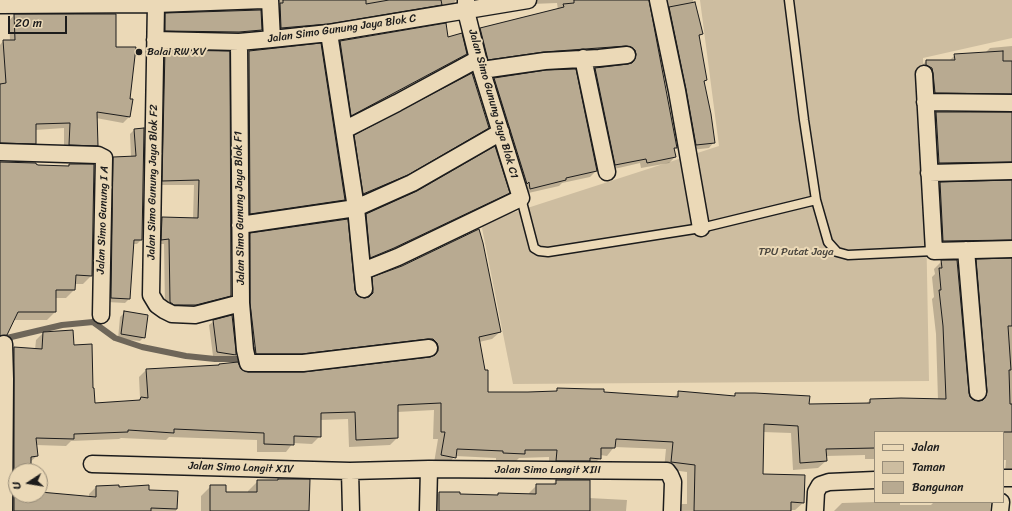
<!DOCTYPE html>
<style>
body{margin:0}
#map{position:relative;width:1012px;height:511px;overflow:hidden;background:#ebd9b7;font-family:Sriracha,sans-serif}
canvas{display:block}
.legend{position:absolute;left:874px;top:431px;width:130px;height:72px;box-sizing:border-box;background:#ebd9b7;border:1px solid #988d79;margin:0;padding:5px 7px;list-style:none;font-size:12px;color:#1c1c1c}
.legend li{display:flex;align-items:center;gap:8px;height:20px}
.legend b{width:20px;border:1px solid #988d79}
.north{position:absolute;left:8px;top:463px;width:40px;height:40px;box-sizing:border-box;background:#ebd9b7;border:1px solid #988d79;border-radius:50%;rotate:258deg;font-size:11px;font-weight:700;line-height:16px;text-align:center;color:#1c1c1c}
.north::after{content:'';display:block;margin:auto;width:14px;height:18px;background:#1c1c1c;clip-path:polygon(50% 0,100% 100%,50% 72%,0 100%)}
.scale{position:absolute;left:8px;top:16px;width:59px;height:18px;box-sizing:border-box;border:2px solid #1c1c1c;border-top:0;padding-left:5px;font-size:12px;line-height:14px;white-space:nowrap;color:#1c1c1c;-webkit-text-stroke:3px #ebd9b7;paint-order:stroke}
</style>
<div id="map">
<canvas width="1012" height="511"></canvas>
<ul class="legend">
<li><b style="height:5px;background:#ebd9b7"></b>Jalan</li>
<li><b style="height:11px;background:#cdbda0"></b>Taman</li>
<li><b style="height:11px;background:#b8aa91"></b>Bangunan</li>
</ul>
<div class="north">U</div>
<div class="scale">20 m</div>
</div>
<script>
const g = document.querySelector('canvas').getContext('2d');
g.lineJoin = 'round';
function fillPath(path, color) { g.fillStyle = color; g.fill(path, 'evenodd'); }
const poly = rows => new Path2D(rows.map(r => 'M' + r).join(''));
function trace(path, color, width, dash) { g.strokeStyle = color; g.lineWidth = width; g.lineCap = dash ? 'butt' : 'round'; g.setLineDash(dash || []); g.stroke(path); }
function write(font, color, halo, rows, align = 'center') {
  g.font = font + ' Sriracha,sans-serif'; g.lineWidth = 4; g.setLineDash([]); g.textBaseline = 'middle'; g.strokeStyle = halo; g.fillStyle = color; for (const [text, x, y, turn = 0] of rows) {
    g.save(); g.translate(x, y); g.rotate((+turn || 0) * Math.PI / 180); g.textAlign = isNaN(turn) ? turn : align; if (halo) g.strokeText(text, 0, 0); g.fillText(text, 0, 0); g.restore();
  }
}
fillPath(poly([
 [700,0,1012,0,1012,38,923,58,929,381,513,384,481,223,719,146]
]), '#cdbda0');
fillPath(poly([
 [272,0,456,0,450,7,276,34],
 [530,0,648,0,676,147,673,150,675,157,669,163,641,168,640,163,610,170,590,74,595,69,631,65,631,60,483,65,475,35,481,29,558,10,557,3,532,4],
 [660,0,693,0,702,34,698,38,706,80,704,83,714,142,709,148,691,150],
 [166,14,261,30,255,36,159,37,160,20],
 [14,15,114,48,129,100,132,100,129,117,123,123,96,118,97,145,92,151,64,150,64,128,35,130,35,143,29,149,0,149,0,45,3,41,10,41,9,21],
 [447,38,466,54,460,60,345,121,334,48,340,42],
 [1012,46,1012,105,927,100,919,69,926,61,949,61,955,55,985,53,990,48],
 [165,51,230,295,225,300,190,310,165,307,164,244,157,244,157,223,162,218,193,219,194,185,158,185,160,56],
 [249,52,344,200,339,205,245,219,244,57],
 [546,71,596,171,590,177,562,183,559,186,524,194,488,85,494,79],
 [936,113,1012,113,1012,173,931,170,929,120],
 [488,127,481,134,400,181,357,200,348,143,355,136],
 [134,130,141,240,137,244,133,244,129,299,125,303,107,302,109,163,114,158,131,157,130,134],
 [0,162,67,167,69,165,93,165,91,276,83,284,74,284,74,290,66,298,55,298,55,312,47,320,13,320,6,335,0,341],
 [1012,182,1012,251,936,248,932,191,940,183],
 [508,193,503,198,388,253,366,262,361,220,367,215],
 [250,234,354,290,356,295,366,299,365,286,373,278,500,332,492,339,479,342,487,393,554,393,557,389,673,398,679,392,733,397,736,394,808,405,866,404,870,400,938,400,936,334,932,299,934,297,932,277,935,274,934,269,942,261,969,398,973,401,980,402,969,268,977,260,1012,259,1012,474,1005,474,1006,460,1003,460,1003,432,875,432,875,459,865,459,865,455,826,456,826,461,818,468,793,470,791,433,763,432,762,475,803,503,795,510,675,511,682,504,687,504,687,472,664,469,666,449,614,447,607,456,600,455,600,458,592,466,549,468,549,457,519,458,516,461,496,460,496,458,455,456,447,465,434,463,438,439,433,439,434,410,397,412,397,438,390,445,349,447,348,419,320,420,320,436,312,444,293,443,286,452,257,452,257,440,169,437,166,440,121,438,119,439,71,441,66,446,36,445,37,456,30,462,30,471,16,471,16,495,40,495,40,493,89,498,89,494,96,487,177,492,176,511,6,511,6,355,14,348,35,350,36,340,43,333,73,346,92,389,94,404,137,402,140,398,139,377,146,370,218,366,219,365,240,370,247,373,303,374,431,358,431,355,248,361,243,242],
 [125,312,144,337,140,341,118,339,120,317],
 [214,321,235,355,231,359,213,356,209,325],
 [258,481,308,511,201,511,201,496,211,486,225,493,248,493,248,491],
 [556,481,589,498,627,500,626,511,432,511,432,501,439,493,496,496,499,494,529,495,529,493,537,485,552,485],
 [875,501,900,502,900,505,931,505,933,503,991,502,990,511,834,511,842,503,874,502]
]), '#0003');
trace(poly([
 [0,337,7,338,62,325,93,322,115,338,142,347,186,356,215,359,240,359,248,353,262,347]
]), '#6e6659', 6);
const building = poly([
 [283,0,366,0,366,4,389,0,441,0,442,5,328,24,281,28,280,3,283,3,283,0],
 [574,0,649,0,677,148,674,148,676,157,647,163,646,159,615,165,595,68,628,64,632,63,635,59,636,54,635,50,631,47,626,46,544,52,488,60,480,28,564,7,563,4,574,3,574,0],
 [695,2,703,34,699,35,707,80,704,81,711,114,715,143,696,145,686,89,669,7,695,2],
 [261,10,262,30,239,32,165,31,165,13,261,10],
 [14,14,116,14,116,47,136,47,130,99,133,99,130,117,97,112,98,146,69,145,70,123,36,124,36,144,0,143,0,84,6,83,3,40,15,40,14,14],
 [446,23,448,37,462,33,467,54,351,116,340,41,446,23],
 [321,43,345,200,250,214,249,51,321,43],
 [165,50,230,51,231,296,196,305,174,305,170,302,169,239,161,240,162,217,198,218,199,180,162,181,165,50],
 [1003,51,1003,61,1012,61,1012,94,935,93,933,73,932,68,926,65,926,60,955,60,954,54,1003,51],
 [576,69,597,171,566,178,566,180,530,189,529,182,527,184,494,78,546,70,576,69],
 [472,73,489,128,408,175,363,194,354,135,472,73],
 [936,112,1012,112,1012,162,939,163,936,112],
 [144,128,142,240,134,240,130,299,111,298,113,157,136,156,134,129,144,128],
 [495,146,510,193,394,248,370,258,366,214,417,191,495,146],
 [0,162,36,163,36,164,38,165,69,166,69,164,94,164,92,276,76,275,75,290,56,290,56,312,18,312,7,335,0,336,0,162],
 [1012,180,1012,240,943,241,940,182,1012,180],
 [348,219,355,290,357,295,360,297,365,298,369,297,373,293,372,277,402,266,479,229,483,243,501,332,479,337,485,370,488,370,488,392,528,392,557,391,557,388,592,389,604,389,604,392,678,397,678,391,735,396,735,393,755,393,810,396,809,404,870,403,870,399,901,398,946,399,943,326,939,290,941,290,939,268,942,268,941,260,957,260,969,393,970,397,974,400,979,401,983,400,986,396,987,391,976,259,1012,258,1012,326,1008,326,1011,370,1009,370,1010,404,1012,404,1012,432,875,432,875,448,826,449,827,461,800,463,798,426,764,424,763,474,805,475,804,503,791,502,791,511,694,511,695,465,671,462,673,442,616,439,615,448,601,448,601,459,590,458,590,461,556,461,557,450,525,450,525,454,503,453,503,451,457,449,456,458,441,455,445,432,441,432,441,403,398,405,398,438,356,440,355,412,321,413,321,437,294,436,294,445,264,444,264,433,174,429,174,433,128,430,128,432,74,434,74,439,36,438,38,456,31,457,31,471,16,471,16,495,40,495,40,492,96,497,96,486,119,485,119,487,149,485,149,490,178,491,177,509,151,508,151,511,14,511,14,347,42,349,43,332,73,330,74,345,92,344,93,388,94,388,95,403,140,400,141,397,148,398,146,369,219,365,219,364,238,362,241,369,248,372,303,372,430,357,435,355,438,351,438,346,437,343,433,339,428,339,302,354,256,354,250,303,250,233,348,219],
 [124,311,148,315,145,338,121,334,124,311],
 [232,315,236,351,236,355,217,352,213,320,232,315],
 [278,479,310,479,309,511,210,511,210,485,226,485,226,492,257,492,257,480,278,480,278,479],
 [556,480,590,480,590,511,439,511,439,492,460,492,460,494,498,495,498,493,536,494,536,484,556,484,556,480]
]);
fillPath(building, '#b8aa91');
trace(building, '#1c1c1c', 1);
const lane = poly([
 [789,0,804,120,816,200,828,242,837,252,848,255,934,251],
 [521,198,534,248,539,251,548,252,701,228,816,200]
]);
const street = poly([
 [270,0,272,39],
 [658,0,677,91,701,228],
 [156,4,151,295,157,305,164,310,172,314,195,315,241,303,239,42],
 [0,5,156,4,264,0],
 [329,33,356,208,364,289],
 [155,40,239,42,272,39,329,33,528,0],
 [583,58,607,172],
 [482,70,545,61,599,58,627,55],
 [924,74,934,251,1012,249],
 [925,102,1012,103],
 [344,130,397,103,478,59],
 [0,152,98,155,104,158,101,315],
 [929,173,1012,171],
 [240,225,356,208,412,183,501,132],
 [966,250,978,392],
 [363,271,398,257,521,198,478,59,466,11,466,0],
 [241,303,245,350,248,363,303,363,429,348],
 [4,344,5,379,4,511],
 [92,464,350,471,351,511],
 [350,471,429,469],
 [1003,478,1012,478],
 [428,511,429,469,667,471,670,475,673,482,672,511],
 [815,511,816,492,820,485,829,482,875,480],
 [1000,511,1001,502]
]);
trace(lane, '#1c1c1c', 11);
trace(street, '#1c1c1c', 19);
trace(lane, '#ebd9b7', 8);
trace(street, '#ebd9b7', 16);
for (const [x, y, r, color] of [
 [139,52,4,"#1c1c1c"]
]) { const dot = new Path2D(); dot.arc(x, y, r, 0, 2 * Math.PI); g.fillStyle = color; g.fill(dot); trace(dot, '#ebd9b7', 1.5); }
write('11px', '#1c1c1c', '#ebd9b7', [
 ["Jalan Simo Gunung Jaya Blok C",342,29,-8],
 ["Jalan Simo Gunung Jaya Blok C1",493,104,74],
 ["Jalan Simo Gunung Jaya Blok F2",153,182,-89],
 ["Jalan Simo Gunung Jaya Blok F1",240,208,-91],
 ["Jalan Simo Gunung I A",103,220,-88],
 ["Jalan Simo Langit XIV",241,468,2],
 ["Jalan Simo Langit XIII",548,470]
]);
write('11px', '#1c1c1c', '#ebd9b7', [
 ["Balai RW XV",147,52]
], 'left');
write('11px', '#48443d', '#ebd9b7', [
 ["TPU Putat Jaya",796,252]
]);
</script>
